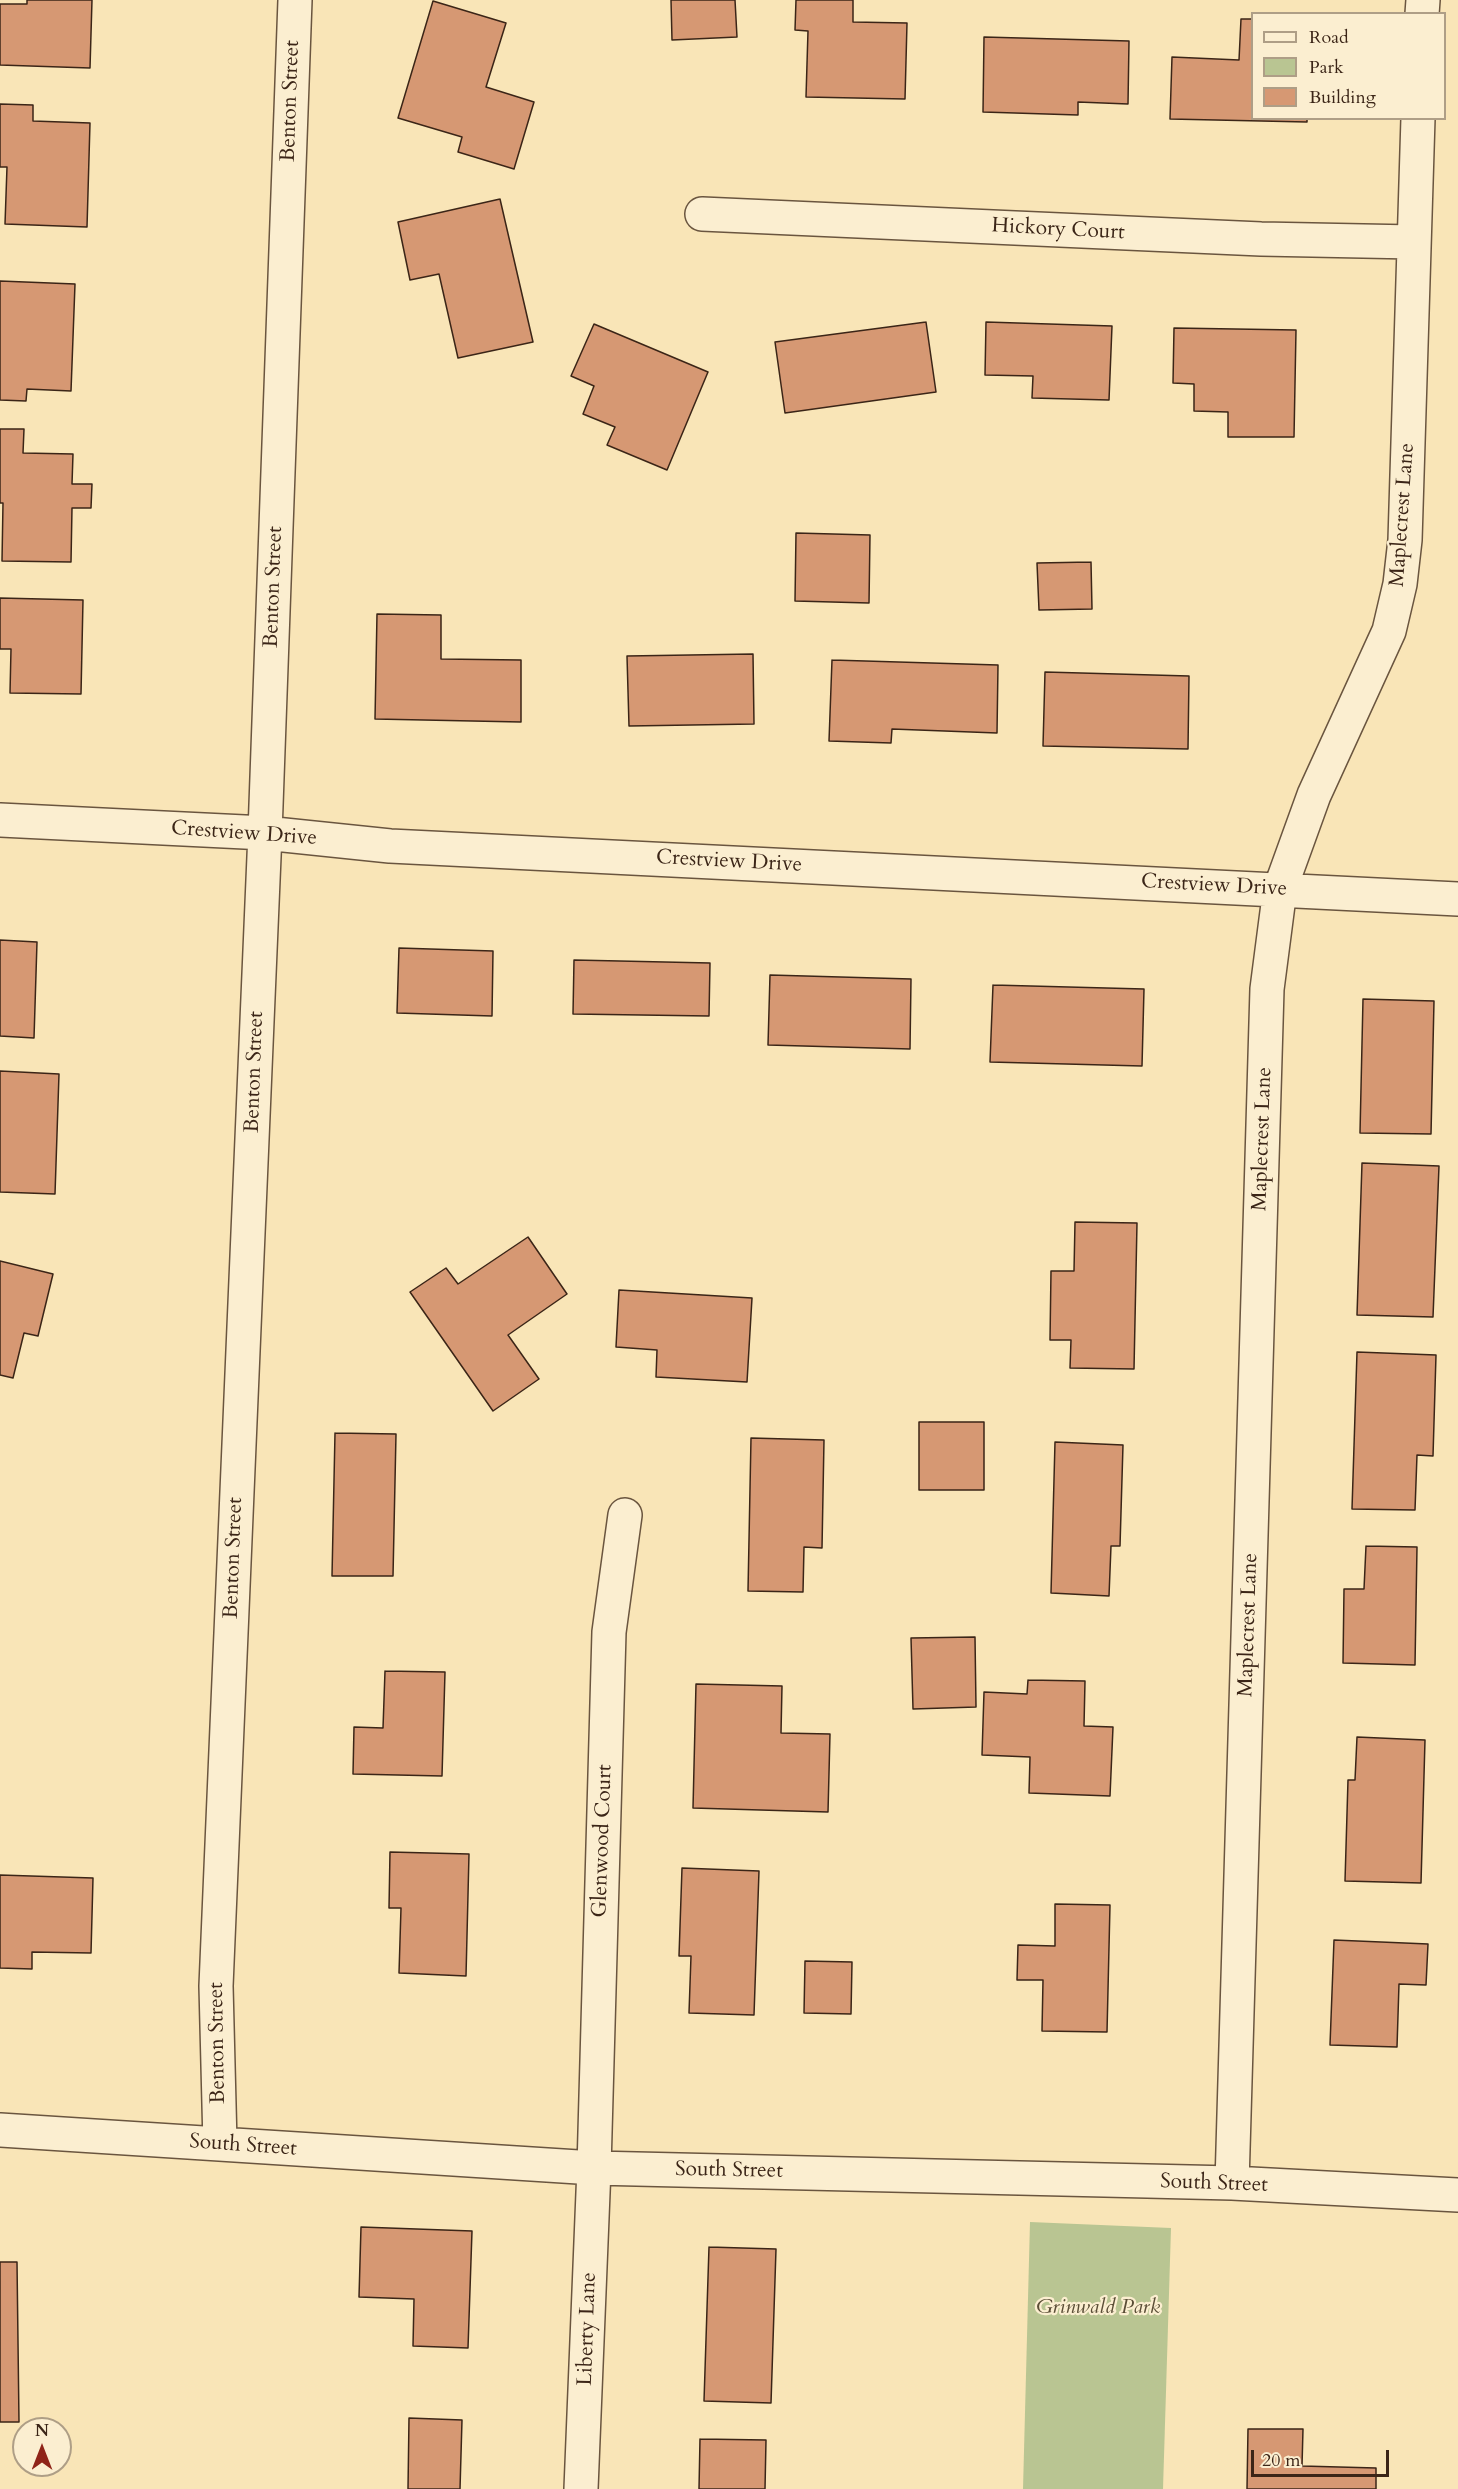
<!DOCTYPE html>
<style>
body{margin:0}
#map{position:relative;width:1458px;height:2489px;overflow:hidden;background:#f9e5b7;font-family:Cardo,serif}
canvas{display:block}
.legend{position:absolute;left:1251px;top:12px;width:195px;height:108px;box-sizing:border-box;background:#fbeed0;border:2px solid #ae9e86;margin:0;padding:8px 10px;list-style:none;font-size:18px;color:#3b2517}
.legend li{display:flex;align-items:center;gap:12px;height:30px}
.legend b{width:30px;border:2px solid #ae9e86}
.north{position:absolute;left:12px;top:2417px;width:60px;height:60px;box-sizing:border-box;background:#fbeed0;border:2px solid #ae9e86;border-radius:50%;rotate:0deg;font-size:16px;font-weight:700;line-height:24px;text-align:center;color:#3b2517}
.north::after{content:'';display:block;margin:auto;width:21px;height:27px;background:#8f2418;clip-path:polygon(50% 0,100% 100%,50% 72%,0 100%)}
.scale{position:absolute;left:1251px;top:2450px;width:138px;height:27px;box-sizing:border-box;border:3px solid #3b2517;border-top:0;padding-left:8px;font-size:18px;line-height:21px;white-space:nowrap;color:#3b2517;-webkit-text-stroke:4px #fbeed0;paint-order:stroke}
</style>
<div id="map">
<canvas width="1458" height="2489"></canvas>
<ul class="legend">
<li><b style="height:8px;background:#fbeed0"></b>Road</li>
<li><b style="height:16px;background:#b9c592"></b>Park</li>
<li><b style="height:16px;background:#d69873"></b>Building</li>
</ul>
<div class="north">N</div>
<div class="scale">20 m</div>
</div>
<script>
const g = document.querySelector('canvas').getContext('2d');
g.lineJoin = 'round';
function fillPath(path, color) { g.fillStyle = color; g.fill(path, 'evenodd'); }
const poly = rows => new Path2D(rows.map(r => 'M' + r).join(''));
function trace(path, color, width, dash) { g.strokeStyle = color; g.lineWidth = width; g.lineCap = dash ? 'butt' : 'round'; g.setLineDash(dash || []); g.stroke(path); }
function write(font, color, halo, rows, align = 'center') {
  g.font = font + ' Cardo,serif'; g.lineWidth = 4.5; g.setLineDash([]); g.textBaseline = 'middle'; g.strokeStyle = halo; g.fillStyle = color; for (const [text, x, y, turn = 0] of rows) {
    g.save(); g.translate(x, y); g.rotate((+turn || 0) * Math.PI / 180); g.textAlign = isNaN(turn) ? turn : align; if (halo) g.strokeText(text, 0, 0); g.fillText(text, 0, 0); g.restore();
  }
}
fillPath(poly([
 [1030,2222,1171,2228,1163,2489,1023,2489]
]), '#b9c592');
const building = poly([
 [27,0,92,0,90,68,0,65,0,4,27,4,27,0],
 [671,0,735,0,737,37,672,40,671,0],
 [796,0,853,0,853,22,907,23,905,99,806,97,808,31,795,30,796,0],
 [433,1,506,23,486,87,534,102,514,169,458,152,462,137,398,118,433,1],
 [1241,19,1252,19,1252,118,1307,118,1307,122,1170,119,1172,57,1239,60,1241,19],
 [984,37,1129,41,1128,104,1078,102,1078,115,983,112,984,37],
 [0,104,33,105,33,121,90,123,87,227,5,224,7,167,0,167,0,104],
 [500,199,533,342,458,358,439,274,410,280,398,222,500,199],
 [0,281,75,284,71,391,27,389,26,401,0,400,0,281],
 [926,322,936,392,785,413,775,342,926,322],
 [986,322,1112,326,1109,400,1032,398,1033,376,985,375,986,322],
 [594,324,708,372,667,470,607,445,615,427,583,414,594,386,571,376,594,324],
 [1174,328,1296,330,1294,437,1228,437,1228,412,1194,411,1194,384,1173,383,1174,328],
 [0,429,24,429,23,453,73,454,72,484,92,484,91,508,72,508,71,562,2,561,3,503,0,503,0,429],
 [796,533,870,535,869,603,795,601,796,533],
 [1091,562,1092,609,1039,610,1037,563,1091,562],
 [0,598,83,600,81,694,10,693,11,649,0,649,0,598],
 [377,614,441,615,441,659,521,660,521,722,375,719,377,614],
 [753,654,754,724,629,726,627,656,753,654],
 [832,660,998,665,997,733,892,729,891,743,829,741,832,660],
 [1045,672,1189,676,1188,749,1043,746,1045,672],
 [0,940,37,942,34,1038,0,1036,0,940],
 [399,948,493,951,492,1016,397,1013,399,948],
 [574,960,710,963,709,1016,573,1014,574,960],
 [770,975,911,979,910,1049,768,1045,770,975],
 [993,985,1144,989,1142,1066,990,1062,993,985],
 [1363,999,1434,1001,1431,1134,1360,1133,1363,999],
 [0,1071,59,1074,55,1194,0,1192,0,1071],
 [1362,1163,1439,1166,1433,1317,1357,1315,1362,1163],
 [1075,1222,1137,1223,1134,1369,1070,1368,1071,1340,1050,1340,1051,1271,1074,1271,1075,1222],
 [528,1237,567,1294,508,1335,539,1379,493,1411,410,1292,446,1268,458,1284,528,1237],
 [0,1261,53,1274,38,1336,24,1333,13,1378,0,1375,0,1261],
 [619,1290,752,1298,747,1382,656,1377,657,1350,616,1347,619,1290],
 [1357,1352,1436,1355,1433,1456,1417,1455,1415,1510,1352,1509,1357,1352],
 [919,1422,984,1422,984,1490,919,1490,919,1422],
 [335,1433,396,1434,393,1576,332,1576,335,1433],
 [751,1438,824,1440,822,1548,804,1547,803,1592,748,1591,751,1438],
 [1055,1442,1123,1445,1120,1546,1111,1546,1109,1596,1051,1593,1055,1442],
 [1366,1546,1417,1547,1415,1665,1343,1663,1344,1589,1364,1589,1366,1546],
 [975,1637,976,1707,913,1709,911,1638,975,1637],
 [385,1671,445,1672,442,1776,353,1774,354,1727,383,1728,385,1671],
 [1028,1680,1085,1681,1084,1726,1113,1727,1110,1796,1029,1793,1030,1757,982,1755,984,1692,1027,1694,1028,1680],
 [696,1684,782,1686,781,1733,830,1734,828,1812,693,1808,696,1684],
 [1357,1737,1425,1740,1421,1883,1345,1881,1348,1780,1355,1780,1357,1737],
 [390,1852,469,1854,466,1976,399,1973,401,1908,389,1908,390,1852],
 [682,1868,759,1871,754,2015,689,2013,691,1956,679,1956,682,1868],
 [0,1875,93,1878,91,1953,32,1952,32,1969,0,1968,0,1875],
 [1055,1904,1110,1905,1107,2032,1042,2031,1043,1980,1017,1980,1018,1945,1055,1946,1055,1904],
 [1334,1940,1428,1944,1426,1985,1399,1984,1397,2047,1330,2045,1334,1940],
 [805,1961,852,1962,851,2014,804,2013,805,1961],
 [361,2227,472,2231,468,2348,413,2346,414,2299,359,2297,361,2227],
 [709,2247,776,2249,771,2403,704,2401,709,2247],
 [0,2262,17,2262,19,2422,0,2422,0,2262],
 [409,2418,462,2420,460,2489,408,2489,409,2418],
 [1248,2429,1303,2429,1302,2466,1376,2468,1376,2489,1247,2489,1248,2429],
 [700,2439,766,2440,765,2489,699,2489,700,2439]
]);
fillPath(building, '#d69873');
trace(building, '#3b2517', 1.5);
const minor = poly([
 [1422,14,1423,0],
 [702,214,1261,239,1414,242],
 [0,820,265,833,390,846,1458,899],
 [0,2130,594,2168,1232,2183,1458,2195],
 [220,2144,216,1986,265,833,295,0],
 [1232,2183,1267,989,1280,889,1314,795,1389,631,1400,584,1405,540,1418,118],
 [581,2489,594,2168,609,1632,625,1515]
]);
trace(minor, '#6a553f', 36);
trace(minor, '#fbeed0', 33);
write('21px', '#3b2517', '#fbeed0', [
 ["Benton Street",291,101,-88],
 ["Hickory Court",1058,230,3],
 ["Maplecrest Lane",1403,515,-86],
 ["Benton Street",274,587,-88],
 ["Crestview Drive",244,834,4],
 ["Crestview Drive",729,862,3],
 ["Crestview Drive",1214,886,3],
 ["Benton Street",255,1072,-88],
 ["Maplecrest Lane",1263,1139,-88],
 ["Benton Street",234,1558,-88],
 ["Maplecrest Lane",1249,1625,-88],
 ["Glenwood Court",603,1841,-88],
 ["Benton Street",218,2043,-91],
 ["South Street",243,2146,4],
 ["South Street",729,2171,1],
 ["South Street",1214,2184,2],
 ["Liberty Lane",588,2329,-88]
]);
write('italic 21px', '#5a4d36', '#fbeed0', [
 ["Grinwald Park",1098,2308]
]);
</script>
